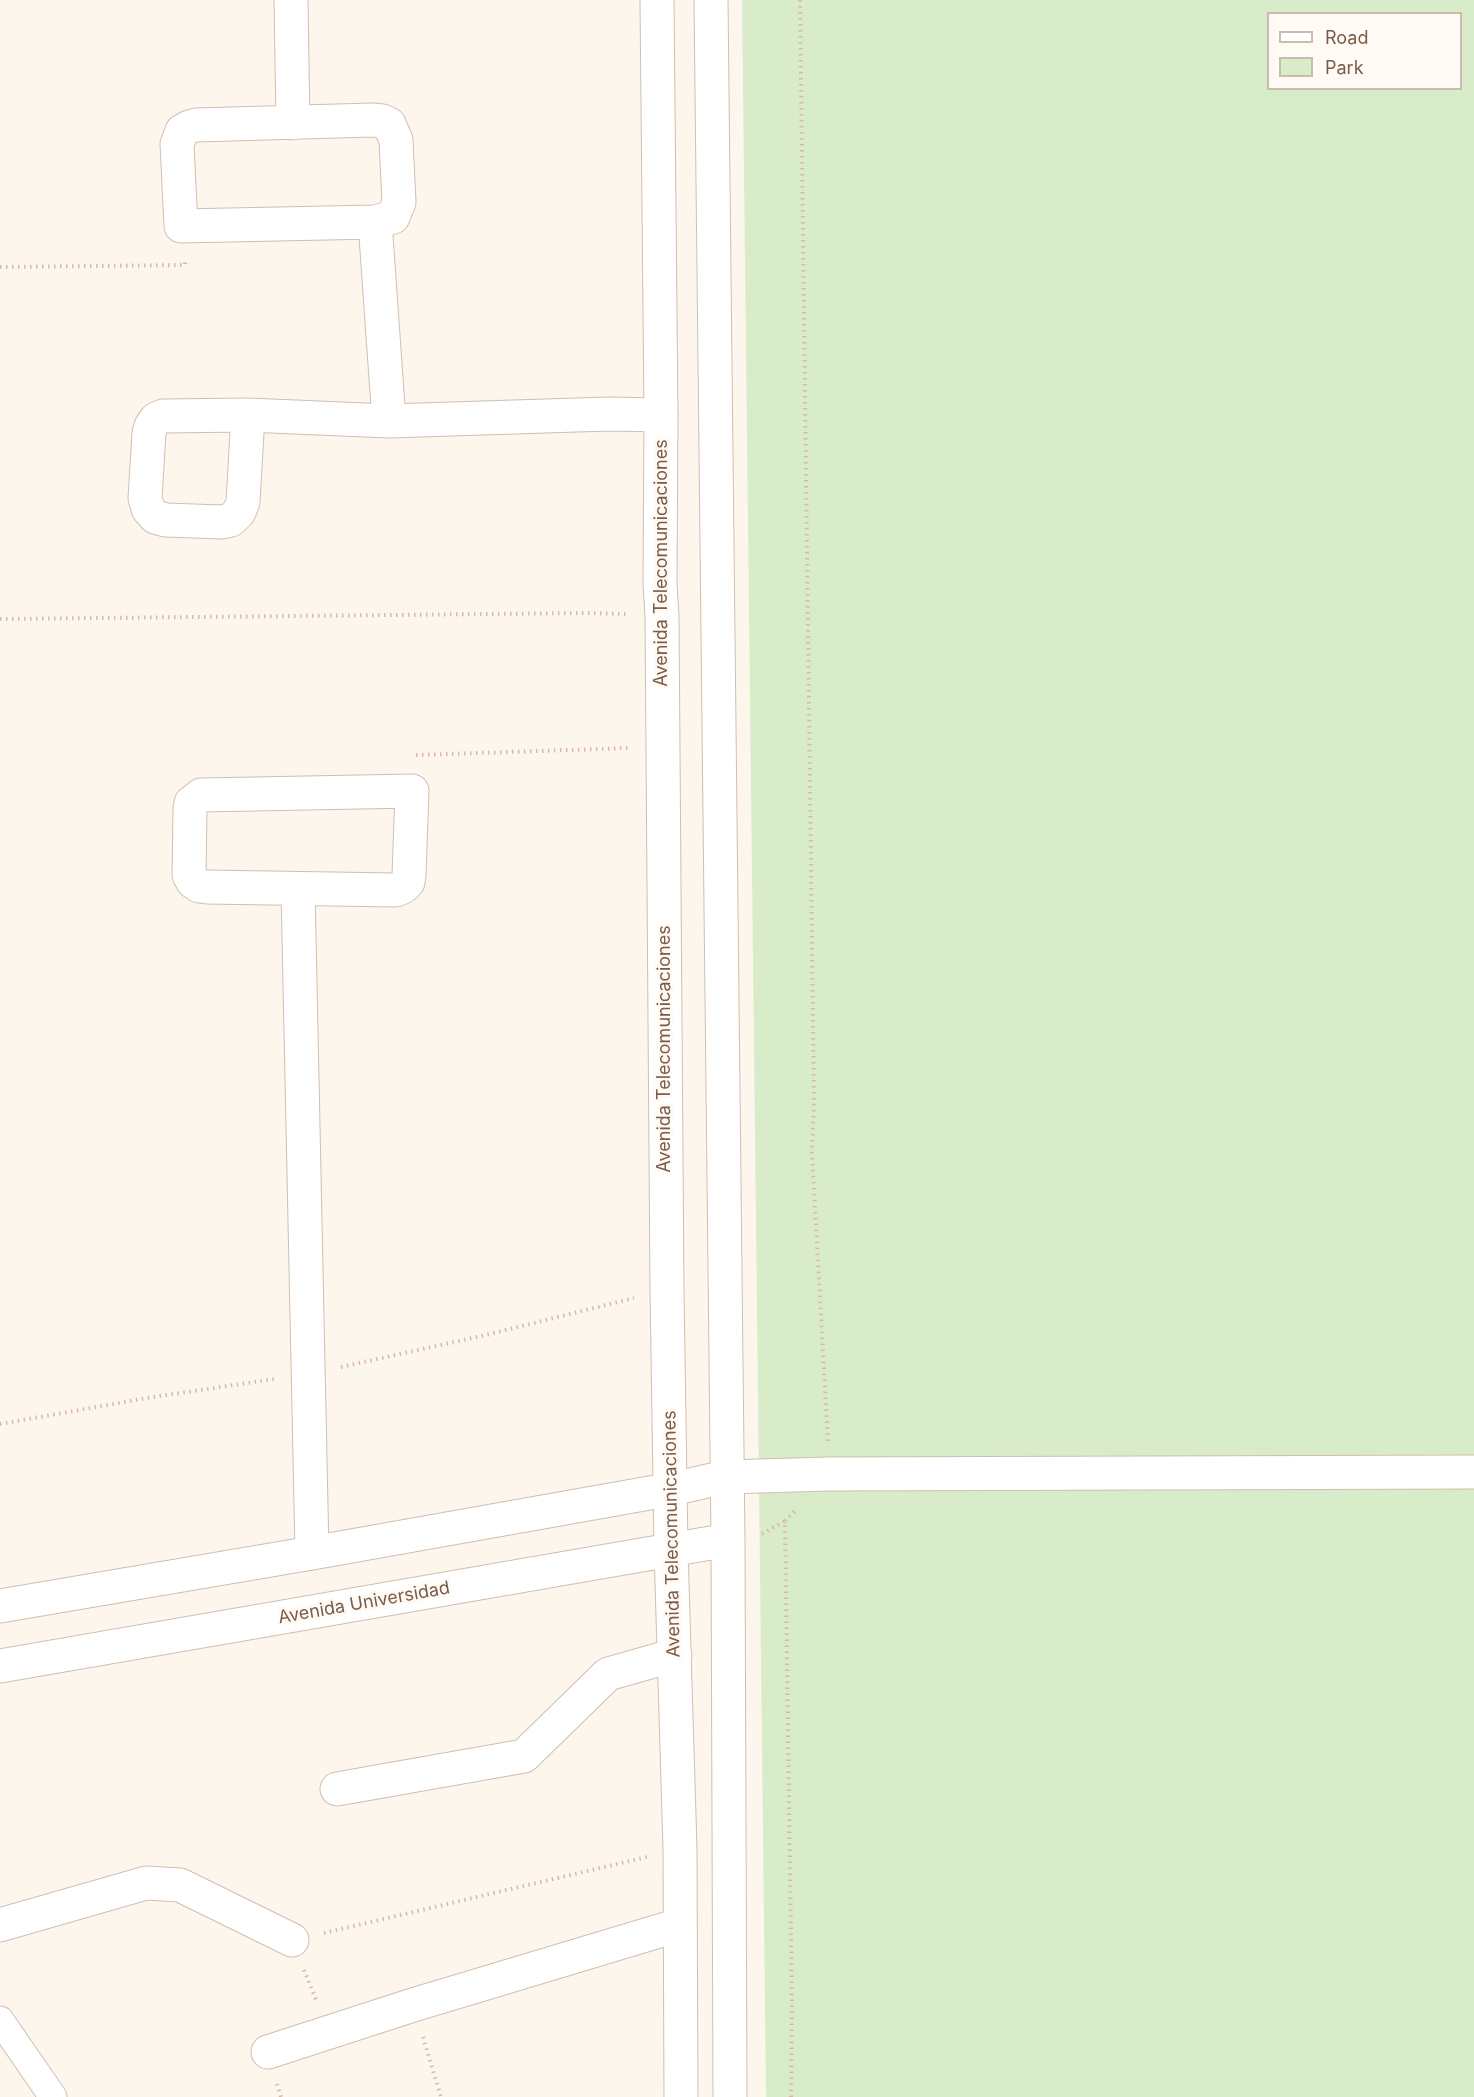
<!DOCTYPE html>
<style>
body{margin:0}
#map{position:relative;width:1474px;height:2097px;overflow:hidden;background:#fdf6ec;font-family:Inter,sans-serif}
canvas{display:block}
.legend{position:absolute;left:1267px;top:12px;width:195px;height:78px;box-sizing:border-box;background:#fffaf3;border:2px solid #cabbb1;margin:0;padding:8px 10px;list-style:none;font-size:18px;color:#7a5c4d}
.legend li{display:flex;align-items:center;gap:12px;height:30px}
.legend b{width:30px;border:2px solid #cabbb1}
</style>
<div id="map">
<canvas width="1474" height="2097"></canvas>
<ul class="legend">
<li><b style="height:8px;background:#fff"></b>Road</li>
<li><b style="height:16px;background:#d8ecc9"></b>Park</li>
</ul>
</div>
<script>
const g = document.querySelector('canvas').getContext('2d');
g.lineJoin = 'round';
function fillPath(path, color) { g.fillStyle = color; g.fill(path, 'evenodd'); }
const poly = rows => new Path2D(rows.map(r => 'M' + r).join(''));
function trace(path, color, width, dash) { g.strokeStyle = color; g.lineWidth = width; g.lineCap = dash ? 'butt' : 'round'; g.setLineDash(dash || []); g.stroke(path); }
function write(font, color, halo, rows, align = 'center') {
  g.font = font + ' Inter,sans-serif'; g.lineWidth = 6; g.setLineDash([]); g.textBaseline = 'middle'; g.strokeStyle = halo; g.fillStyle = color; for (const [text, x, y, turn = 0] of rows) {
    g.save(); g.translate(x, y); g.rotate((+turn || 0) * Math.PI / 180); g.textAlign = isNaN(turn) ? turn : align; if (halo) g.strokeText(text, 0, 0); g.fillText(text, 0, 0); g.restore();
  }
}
fillPath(poly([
 [742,0,1474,0,1474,2097,766,2097],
 [1268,14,1460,14,1460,88,1268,88]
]), '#d8ecc9');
const pedestrian = poly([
 [0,2020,53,2097]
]);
const minor = poly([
 [291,0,293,123],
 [373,120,382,121,389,124,396,140,399,202,393,217,375,222,181,226,177,144,182,131,189,127,196,125,373,120],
 [375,222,389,421],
 [248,415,243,502,239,512,231,520,221,522,166,520,155,517,148,509,145,498,149,433,151,426,156,419,163,416,248,415,389,421,608,414,661,415],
 [412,791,409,875,408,882,403,887,396,890,207,887,199,886,193,882,189,875,190,809,191,803,201,795,412,791],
 [298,889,312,1553],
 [725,1477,829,1474,1474,1472],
 [337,1789,524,1756,608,1674,675,1655],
 [0,1925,146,1883,180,1885,292,1940],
 [268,2052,413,2005,679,1925]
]);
const tertiary = poly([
 [657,0,661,415,660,583,662,616,667,1290,671,1549,680,1849,681,2097],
 [711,0,728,1540,730,2097],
 [0,1606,312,1553,672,1489,725,1477],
 [0,1666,728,1540]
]);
trace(pedestrian, '#d1beb0', 29);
trace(minor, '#d1beb0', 35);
trace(tertiary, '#d1beb0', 35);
trace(poly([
 [800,0,814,1100,812,1152,828,1442],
 [0,267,185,265,185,259],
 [0,619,585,613,629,614],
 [416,755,630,748],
 [341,1367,486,1335,634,1298],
 [0,1424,153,1397,275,1379],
 [762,1534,785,1521],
 [324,1933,647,1857],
 [304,1970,317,2002],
 [423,2037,441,2097],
 [277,2084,281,2097],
 [791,2097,792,2010,785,1521,795,1511]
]), '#d9b8a5', 4, [1.5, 4.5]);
trace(pedestrian, '#fff', 27);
trace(minor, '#fff', 33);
trace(tertiary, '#fff', 33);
write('18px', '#7a5c4d', '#fffaf3', [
 ["Avenida Telecomunicaciones",662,563,-90],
 ["Avenida Telecomunicaciones",665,1049,-90],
 ["Avenida Telecomunicaciones",672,1534,-91],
 ["Avenida Universidad",364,1603,-10]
]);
</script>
